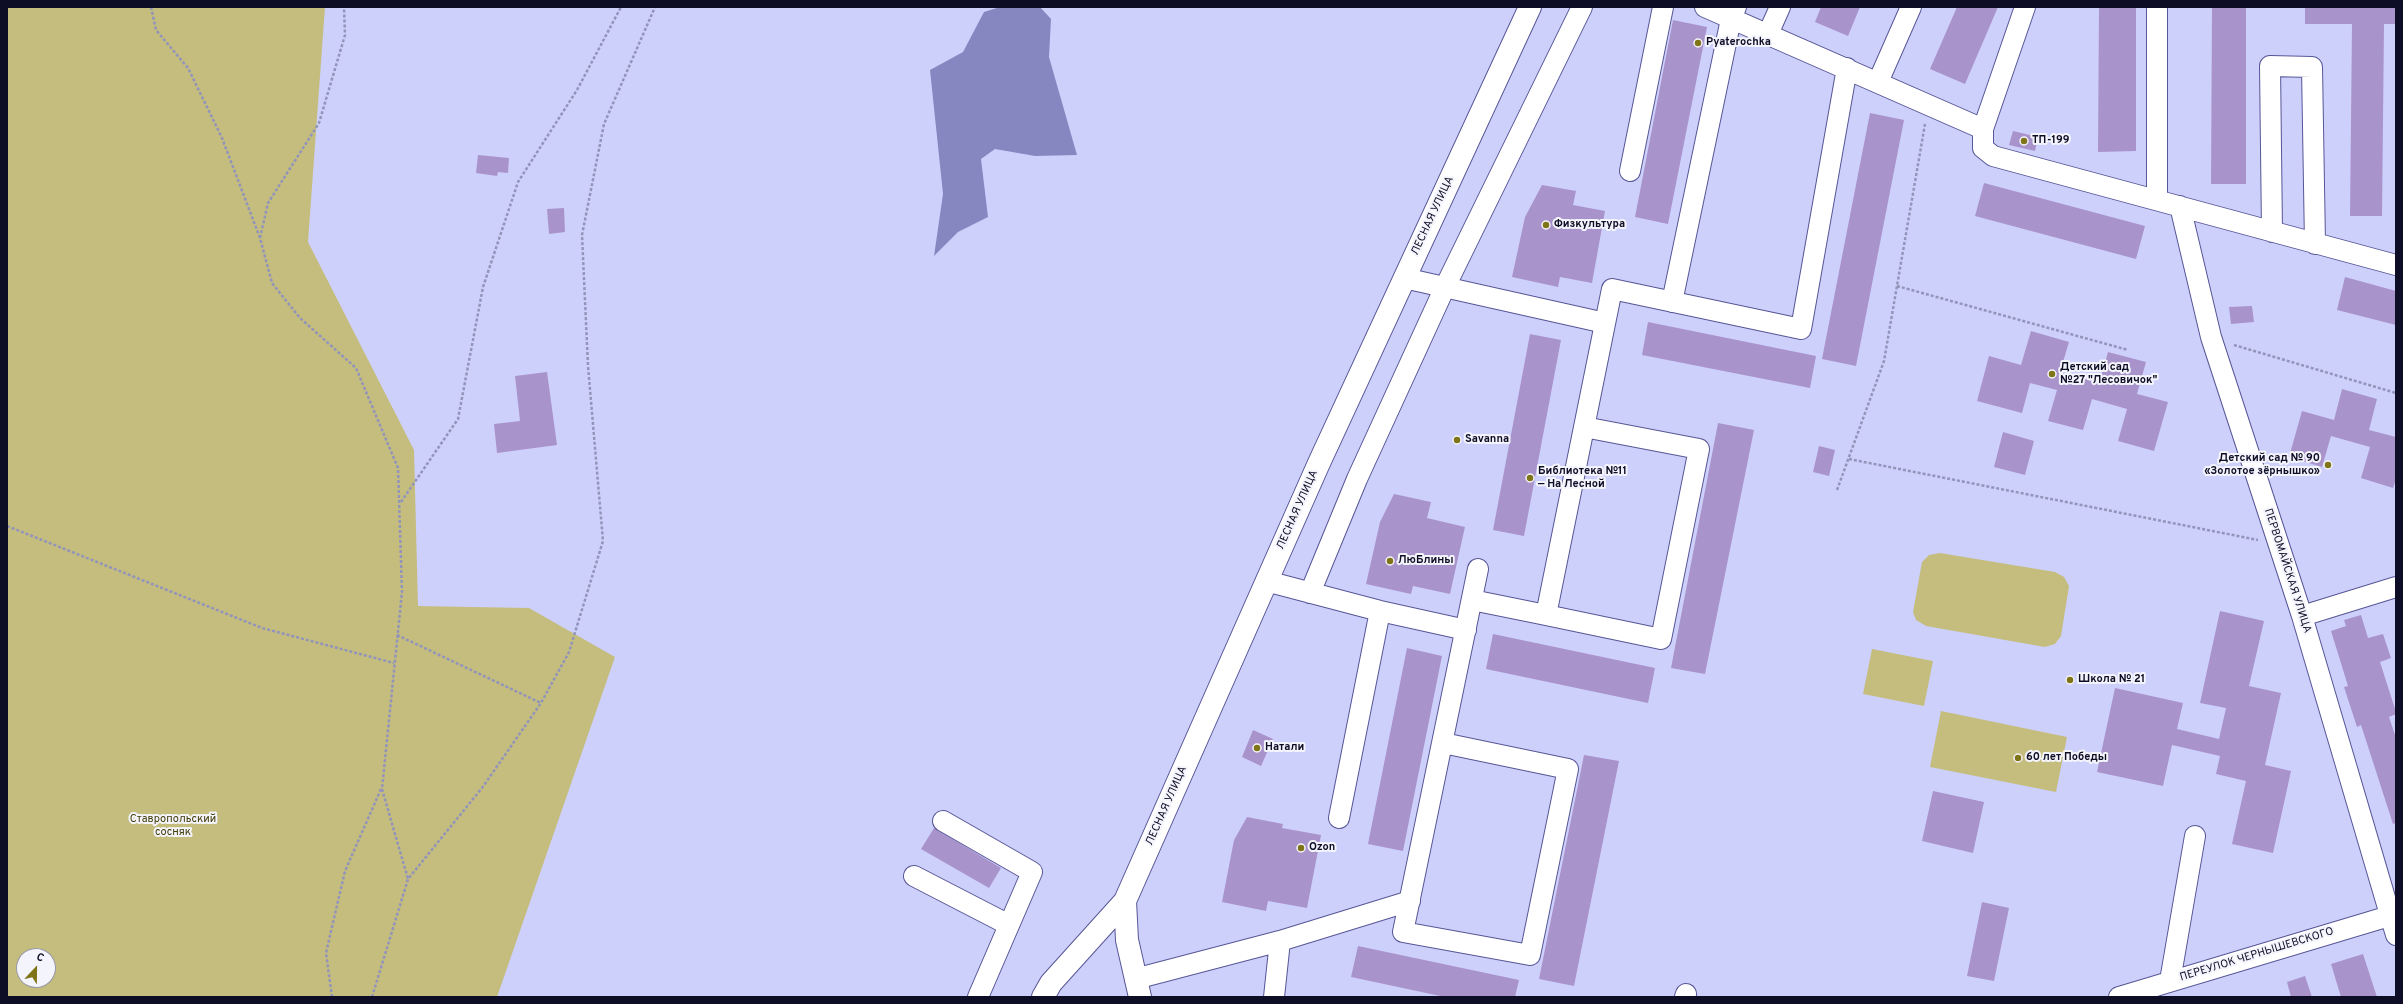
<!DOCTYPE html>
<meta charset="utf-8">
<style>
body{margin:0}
#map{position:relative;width:2403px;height:1004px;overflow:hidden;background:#ced0fc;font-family:Overpass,sans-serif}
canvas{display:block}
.frame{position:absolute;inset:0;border:8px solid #0e0d26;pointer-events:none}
.north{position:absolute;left:16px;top:948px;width:40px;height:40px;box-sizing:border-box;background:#f4f4fc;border:1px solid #9898a6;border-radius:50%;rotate:22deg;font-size:11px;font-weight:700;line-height:16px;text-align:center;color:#0e0d26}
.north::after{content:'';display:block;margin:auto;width:14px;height:18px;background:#7f7518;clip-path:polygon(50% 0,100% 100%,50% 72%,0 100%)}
</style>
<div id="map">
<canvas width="2403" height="1004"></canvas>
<div class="frame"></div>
<div class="north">С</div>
</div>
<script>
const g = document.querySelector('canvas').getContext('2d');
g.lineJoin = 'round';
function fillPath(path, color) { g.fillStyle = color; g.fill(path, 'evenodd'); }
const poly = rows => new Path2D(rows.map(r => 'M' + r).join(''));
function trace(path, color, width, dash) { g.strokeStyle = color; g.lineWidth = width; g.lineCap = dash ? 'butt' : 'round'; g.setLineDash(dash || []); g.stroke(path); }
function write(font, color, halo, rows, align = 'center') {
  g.font = font + ' Overpass,sans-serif'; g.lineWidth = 4; g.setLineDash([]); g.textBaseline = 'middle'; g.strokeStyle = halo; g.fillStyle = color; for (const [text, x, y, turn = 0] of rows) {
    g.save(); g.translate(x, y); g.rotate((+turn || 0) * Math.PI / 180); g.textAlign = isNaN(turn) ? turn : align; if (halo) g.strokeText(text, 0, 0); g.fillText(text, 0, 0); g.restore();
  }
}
fillPath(poly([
 [7,7,325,7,308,242,414,450,418,606,529,608,615,657,497,997,7,997],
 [24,956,48,956,48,980,24,980],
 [1940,553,2055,572,2064,577,2069,586,2061,636,2055,644,2045,647,1926,626,1916,620,1913,612,1922,562,1929,555],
 [1872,649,1933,661,1924,706,1863,694],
 [1941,711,2067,737,2056,792,1930,767]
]), '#c4bd7e');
fillPath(poly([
 [1000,7,1040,7,1051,19,1049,57,1077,155,1035,156,995,149,981,159,988,217,958,232,934,256,943,194,930,70,963,52,984,12]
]), '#8687c0');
fillPath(poly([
 [1821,7,1860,7,1848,36,1815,22],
 [1957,7,1998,7,1965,84,1930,69],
 [2099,7,2136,7,2136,151,2098,152],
 [2212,7,2246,7,2246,184,2211,184],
 [2305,7,2396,7,2396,24,2384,24,2382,216,2350,216,2352,24,2305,24],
 [1673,20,1707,27,1668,224,1635,217],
 [1870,113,1904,120,1856,366,1822,359],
 [2013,131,2038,137,2035,151,2009,145],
 [478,155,509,158,508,173,498,172,497,176,476,173],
 [1984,183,2145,226,2136,259,1975,216],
 [1542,185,1576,191,1573,205,1605,211,1592,283,1560,277,1558,287,1512,277,1525,217],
 [564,208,565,232,549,234,547,209],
 [2345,277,2396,291,2396,325,2337,310],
 [2252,306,2254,322,2231,324,2229,307],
 [1648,322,1816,356,1810,388,1642,355],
 [2031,331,2069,342,2060,372,2099,383,2108,352,2146,362,2137,394,2168,402,2154,451,2118,441,2127,409,2092,399,2083,430,2048,421,2057,390,2030,383,2022,413,1977,401,1989,356,2021,365],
 [1530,334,1561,340,1524,536,1493,530],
 [547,372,557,445,497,453,494,424,520,421,515,376],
 [2342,389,2377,399,2369,430,2396,437,2396,479,2393,488,2361,478,2370,447,2331,436,2322,467,2289,457,2302,411,2334,420],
 [1718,423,1754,430,1705,674,1671,668],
 [2003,432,2034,441,2025,475,1994,467],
 [1819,446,1835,450,1829,476,1813,472],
 [1394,494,1431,502,1427,518,1465,527,1450,594,1413,586,1411,594,1366,584,1380,522],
 [2220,611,2264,621,2249,686,2281,693,2265,765,2291,771,2273,853,2232,844,2246,781,2216,774,2220,756,2172,745,2163,786,2097,772,2115,688,2183,703,2177,729,2219,739,2226,708,2200,703],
 [2361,615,2368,638,2383,634,2391,658,2380,662,2396,712,2396,714,2389,717,2396,738,2396,823,2393,824,2361,725,2357,727,2344,687,2348,686,2331,631,2346,626,2344,620],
 [1493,634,1655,668,1648,703,1486,669],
 [1407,648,1442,656,1403,851,1368,844],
 [1253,730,1273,739,1261,766,1242,757],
 [1584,755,1619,761,1574,986,1539,979],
 [1933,791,1984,802,1973,853,1922,841],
 [1247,817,1283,824,1282,828,1321,835,1307,908,1268,901,1266,911,1222,902,1234,840],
 [934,828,1001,868,989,888,921,849],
 [1982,902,2009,908,1994,981,1967,976],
 [1358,946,1519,980,1515,997,1445,997,1351,977],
 [2363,954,2377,997,2341,997,2331,964],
 [2305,976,2312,997,2291,997,2287,982]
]), '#a993cb');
const minor = poly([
 [1705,7,1983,129],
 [2025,7,1983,129,1983,148,1993,156,2396,265],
 [1768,34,1780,7],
 [1878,82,1911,7],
 [1630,171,1663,7],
 [2157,200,2157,7],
 [2180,206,2211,337,2302,616,2396,935],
 [2272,232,2270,66,2312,67,2315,244],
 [1404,278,1605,323],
 [1672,302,1731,19,1736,7],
 [1266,581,1380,611,1466,630],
 [1310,593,1357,479,1445,287,1582,7],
 [1472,600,1546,615,1612,289,1801,329,1847,68],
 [1546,615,1661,639,1699,449,1584,427],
 [2302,616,2396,587],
 [1443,743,1568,769,1530,955,1403,932,1478,569],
 [1339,818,1380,611],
 [943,821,1032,872,978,997],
 [914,876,1009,925],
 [1135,979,1280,941,1410,901],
 [2170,981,2195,836],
 [1274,997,1280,941],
 [1685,997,1686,994],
 [2119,997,2396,914]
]);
const major = poly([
 [1125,901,1127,940,1140,997],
 [1043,997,1051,983,1125,901,1319,463,1530,7]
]);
trace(minor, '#575696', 22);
trace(major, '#575696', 24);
trace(poly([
 [151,7,156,30,188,68,222,138,260,238,272,283,300,318,356,368,398,468,402,592,382,789,408,879],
 [260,238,268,203,319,123,345,35,344,7],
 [1897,286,2128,350],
 [2234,345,2396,393],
 [1849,459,2258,540],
 [1837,490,1884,361,1925,124],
 [401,502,458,419,483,287,518,182,577,90,621,7],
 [7,526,262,628,394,663],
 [397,635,541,703],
 [332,997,326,953,345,871,381,789],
 [372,997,408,879,482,788,541,703,569,652,603,541,588,366,582,235,604,124,655,7]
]), '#9394ba', 2.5, [3, 2]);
trace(minor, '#fff', 20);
trace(major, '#fff', 22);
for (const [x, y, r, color] of [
 [1698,43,4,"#7f7518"],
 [2024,141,4,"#7f7518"],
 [1546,225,4,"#7f7518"],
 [2052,374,4,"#7f7518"],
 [1457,440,4,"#7f7518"],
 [2328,465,4,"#7f7518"],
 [1530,478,4,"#7f7518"],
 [1390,561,4,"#7f7518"],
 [2070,680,4,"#7f7518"],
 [1257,748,4,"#7f7518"],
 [2018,758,4,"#7f7518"],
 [1301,848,4,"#7f7518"]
]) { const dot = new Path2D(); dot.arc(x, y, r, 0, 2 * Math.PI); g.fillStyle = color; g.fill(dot); trace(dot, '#f4f4fc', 1.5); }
write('bold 11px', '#0e0d26', '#f4f4fc', [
 ["Pyaterochka",1706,43],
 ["ТП-199",2032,141],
 ["Физкультура",1554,225],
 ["Детский сад",2060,368],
 ["№27 \"Лесовичок\"",2060,381],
 ["Savanna",1465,440],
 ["Детский сад № 90",2320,459,"right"],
 ["«Золотое зёрнышко»",2320,472,"right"],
 ["Библиотека №11",1538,472],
 ["— На Лесной",1538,485],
 ["ЛюБлины",1398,561],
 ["Школа № 21",2078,680],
 ["Натали",1265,748],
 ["60 лет Победы",2026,758],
 ["Ozon",1309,848]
], 'left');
write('11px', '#0e0d26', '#f4f4fc', [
 ["ЛЕСНАЯ УЛИЦА",1433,216,-65],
 ["ЛЕСНАЯ УЛИЦА",1298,510,-66],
 ["ПЕРВОМАЙСКАЯ УЛИЦА",2287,571,72],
 ["ЛЕСНАЯ УЛИЦА",1167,806,-66],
 ["ПЕРЕУЛОК ЧЕРНЫШЕВСКОГО",2257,955,-17]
]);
write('11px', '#433d08', '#f4f4fc', [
 ["Ставропольский",173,820],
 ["сосняк",173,833]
]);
</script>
